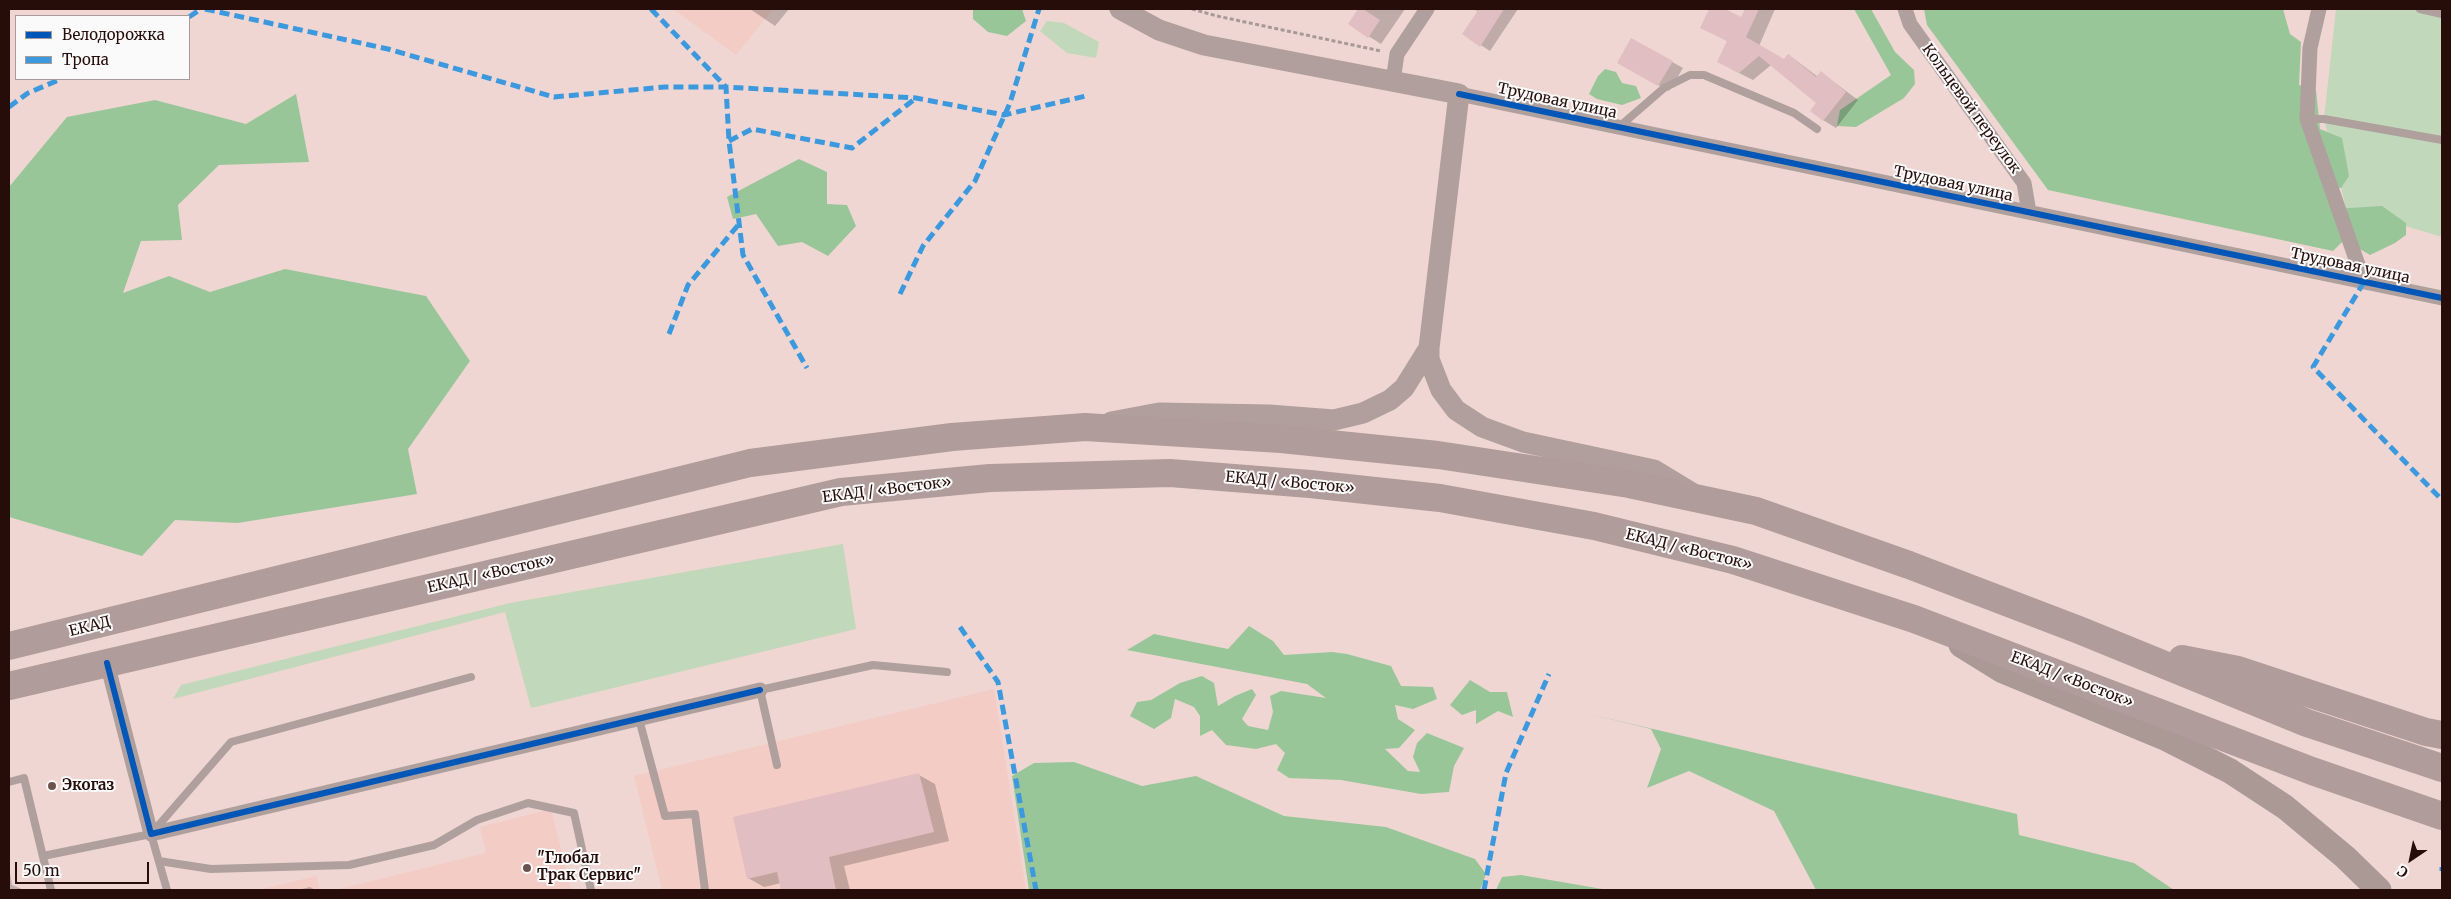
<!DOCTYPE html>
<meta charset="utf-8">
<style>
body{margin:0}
#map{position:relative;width:2451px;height:899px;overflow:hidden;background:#efd6d2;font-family:Merriweather,serif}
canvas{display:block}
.frame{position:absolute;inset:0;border:10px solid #270d0a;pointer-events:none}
.legend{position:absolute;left:15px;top:15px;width:175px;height:65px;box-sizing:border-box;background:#fafafa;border:1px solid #a69b9a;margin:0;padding:6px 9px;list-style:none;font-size:15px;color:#270d0a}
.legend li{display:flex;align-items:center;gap:10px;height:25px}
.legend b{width:25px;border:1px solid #a69b9a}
.north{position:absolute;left:2386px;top:834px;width:50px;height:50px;-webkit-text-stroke:4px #fafafa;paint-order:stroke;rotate:214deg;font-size:14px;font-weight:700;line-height:20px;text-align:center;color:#270d0a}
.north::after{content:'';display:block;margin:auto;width:18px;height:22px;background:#270d0a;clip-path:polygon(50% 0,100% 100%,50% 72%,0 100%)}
.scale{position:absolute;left:15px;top:862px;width:134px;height:22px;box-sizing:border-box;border:2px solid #270d0a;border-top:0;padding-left:6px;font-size:15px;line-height:18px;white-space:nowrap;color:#270d0a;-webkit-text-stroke:4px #fafafa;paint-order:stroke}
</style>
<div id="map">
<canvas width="2451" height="899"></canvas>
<div class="frame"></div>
<ul class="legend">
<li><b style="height:6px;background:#0057b8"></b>Велодорожка</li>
<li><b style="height:6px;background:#3d99de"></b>Тропа</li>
</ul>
<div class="north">С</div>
<div class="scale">50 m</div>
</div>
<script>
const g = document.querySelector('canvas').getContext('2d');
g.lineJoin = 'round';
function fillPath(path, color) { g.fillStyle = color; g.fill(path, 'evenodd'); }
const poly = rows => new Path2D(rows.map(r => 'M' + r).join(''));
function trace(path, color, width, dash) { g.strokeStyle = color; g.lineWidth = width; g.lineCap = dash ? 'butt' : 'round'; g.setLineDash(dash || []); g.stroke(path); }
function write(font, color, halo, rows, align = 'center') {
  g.font = font + ' Merriweather,serif'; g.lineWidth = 4; g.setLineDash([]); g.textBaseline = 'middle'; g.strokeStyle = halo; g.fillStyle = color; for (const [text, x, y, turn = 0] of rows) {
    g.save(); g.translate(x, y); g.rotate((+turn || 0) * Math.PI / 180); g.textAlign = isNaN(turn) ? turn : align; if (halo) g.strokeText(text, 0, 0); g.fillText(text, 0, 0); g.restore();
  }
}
fillPath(poly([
 [673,9,773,9,736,55],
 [994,689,1026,890,662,890,634,776],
 [551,809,571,890,335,890,486,853,480,827],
 [316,876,320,890,258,890]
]), '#f3ccc6');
fillPath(poly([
 [2336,9,2442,9,2442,237,2346,208,2324,119],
 [1047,21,1064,23,1099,42,1096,58,1067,53,1040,31],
 [843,544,856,629,531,708,505,612,173,699,181,685,510,603]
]), '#c1d8ba');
fillPath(poly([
 [973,9,1022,9,1026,21,1007,36,988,32,973,19],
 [1854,9,1871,9,1895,52,1914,70,1915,84,1904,98,1856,127,1837,126,1840,110,1891,75],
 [1924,9,2283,9,2290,34,2301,42,2299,85,2316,90,2320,129,2342,138,2349,176,2341,188,2324,185,2333,209,2382,206,2406,223,2406,235,2395,243,2370,255,2344,240,2333,251,2048,190,1927,25],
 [1605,69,1616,72,1622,83,1636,86,1641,98,1622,105,1597,99,1589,94,1598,76],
 [296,94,309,162,219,165,178,205,182,240,141,241,123,293,169,276,210,292,285,269,426,296,470,361,408,449,417,494,238,523,175,520,142,556,9,517,9,187,67,117,155,100,246,124],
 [799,159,827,172,827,204,847,205,856,226,828,256,802,242,778,246,756,214,733,219,727,197],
 [1249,626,1273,641,1284,655,1332,652,1347,654,1391,666,1401,686,1433,687,1437,699,1413,709,1395,705,1398,719,1415,730,1399,748,1385,749,1408,771,1420,772,1413,757,1417,743,1427,733,1464,748,1454,766,1449,792,1421,794,1341,780,1289,778,1277,770,1285,753,1276,744,1256,749,1226,745,1212,730,1200,736,1200,716,1194,707,1175,699,1171,718,1154,729,1130,716,1137,702,1151,700,1180,683,1202,676,1214,683,1218,706,1235,696,1252,689,1256,695,1242,719,1248,726,1268,730,1273,712,1270,696,1281,691,1326,698,1307,684,1127,650,1154,634,1228,649],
 [1470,680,1490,692,1507,692,1513,717,1498,711,1476,724,1476,710,1462,715,1450,705],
 [1589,714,2017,814,2019,835,2134,863,2174,890,1816,890,1774,811,1689,771,1647,788,1661,749,1651,729],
 [1074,762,1142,786,1196,776,1284,816,1386,827,1475,859,1486,874,1480,890,1029,890,1012,776,1034,763],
 [1521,875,1608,890,1496,890,1502,877]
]), '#99c699');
fillPath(poly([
 [750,9,789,9,775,26],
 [1360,9,1405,9,1381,44,1349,24],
 [1474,9,1518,9,1490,51,1464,34,1479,12],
 [1711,9,1722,9,1741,19,1747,9,1775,9,1759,46,1784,60,1789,55,1818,77,1822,73,1858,100,1836,128,1823,120,1817,103,1771,65,1753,80,1731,69,1729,42,1701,27],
 [1631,39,1683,68,1669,91,1618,63],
 [919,775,935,784,949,841,844,866,850,890,782,890,781,883,764,887,748,878],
 [9,867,12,885,24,890,9,890],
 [310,887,315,890,298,890]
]), '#0003');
fillPath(poly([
 [1358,9,1363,9,1380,20,1368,38,1348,24],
 [1479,9,1504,9,1480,47,1462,34],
 [1709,9,1725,9,1741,17,1745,9,1759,9,1746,37,1784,59,1788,54,1816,77,1821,71,1846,92,1823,121,1810,111,1816,103,1759,56,1739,73,1717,62,1727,41,1700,28],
 [1631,38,1673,61,1658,86,1617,63],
 [919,773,934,832,829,857,836,890,781,890,777,872,747,879,733,817]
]), '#e1bec1');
trace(poly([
 [1192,9,1217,16,1381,51]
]), '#a79997', 3, [4, 2.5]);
trace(poly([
 [2420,9,2442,14],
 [2307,119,2324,119,2442,140],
 [1619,127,1664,88,1690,75,1704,75,1794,113,1817,129],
 [639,719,665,816,695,814,705,890],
 [777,765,760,690,873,665,947,672],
 [9,782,24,778,51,890],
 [151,834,167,890],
 [43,856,151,834,231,742,471,677],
 [159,861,211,869,349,865,434,845,477,820,528,803,574,813,591,890]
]), '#afa09e', 8);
trace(poly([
 [1905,9,1910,24,2024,183,2029,212],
 [2319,9,2310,48,2307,119,2364,282],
 [1393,81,1397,54,1427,9],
 [1459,94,2442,298],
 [107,663,151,834,760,690]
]), '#afa09e', 15);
trace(poly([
 [1120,9,1159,30,1204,45,1459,94,1429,348,1429,359,1441,390,1456,410,1482,427,1523,442,1654,470,1692,493],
 [1111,422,1159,413,1269,415,1334,420,1363,413,1390,400,1404,388,1429,348]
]), '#b09f9c', 21);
trace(poly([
 [1961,645,2003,671,2167,739,2230,771,2285,807,2345,857,2379,890]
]), '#ab9996', 25);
trace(poly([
 [9,646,750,463,952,437,1085,427,1281,439,1438,455,1629,484,1756,511,1909,565,2079,630,2307,723,2442,768],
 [2182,659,2238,670,2426,732,2442,735],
 [9,686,841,492,990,478,1170,473,1310,484,1440,498,1594,526,1733,560,1914,619,2312,771,2442,816]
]), '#b09c9a', 28);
trace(poly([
 [205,9,388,49,554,97,665,87,726,87,916,98,1004,115,1086,96],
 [651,9,726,87,729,141,743,255,807,368],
 [189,17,201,9],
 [9,107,28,93,61,79],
 [729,141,752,129,852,148,916,98],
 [2364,282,2313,367,2442,500],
 [900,294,923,246,975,181,1010,103,1039,9],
 [669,334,688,285,739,224],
 [960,627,998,682,1036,890],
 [2442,867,2442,871],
 [1484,890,1506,773,1549,674]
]), '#3d99de', 5, [10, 5]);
trace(poly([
 [1459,94,2442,298],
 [107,663,151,834,760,690]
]), '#0057b8', 6);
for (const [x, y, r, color] of [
 [52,786,5,"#6d5350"],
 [527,868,5,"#6d5350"]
]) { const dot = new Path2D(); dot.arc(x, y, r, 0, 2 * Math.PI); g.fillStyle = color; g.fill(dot); trace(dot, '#fafafa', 2); }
write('15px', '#270d0a', '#fafafa', [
 ["Трудовая улица",1557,101,12],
 ["Кольцевой переулок",1971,109,54],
 ["Трудовая улица",1953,184,12],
 ["Трудовая улица",2350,266,12],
 ["ЕКАД / «Восток»",1290,483,5],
 ["ЕКАД / «Восток»",887,490,-7],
 ["ЕКАД / «Восток»",1689,550,14],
 ["ЕКАД / «Восток»",491,574,-13],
 ["ЕКАД",90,627,-14],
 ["ЕКАД / «Восток»",2072,680,21]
]);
write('bold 15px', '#270d0a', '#fafafa', [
 ["Экогаз",62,786],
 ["\"Глобал",537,859],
 ["Трак Сервис\"",537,876]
], 'left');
</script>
